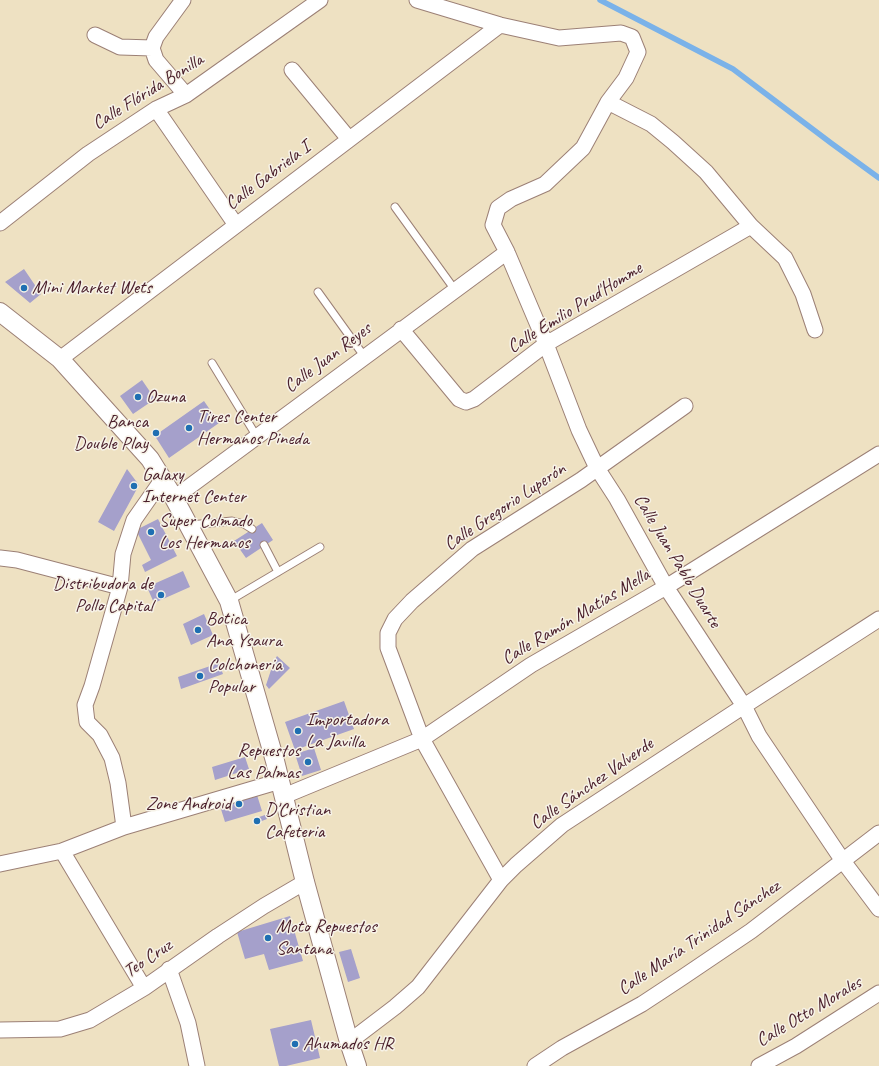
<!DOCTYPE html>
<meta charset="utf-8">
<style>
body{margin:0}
canvas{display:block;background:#eee1c2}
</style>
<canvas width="879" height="1066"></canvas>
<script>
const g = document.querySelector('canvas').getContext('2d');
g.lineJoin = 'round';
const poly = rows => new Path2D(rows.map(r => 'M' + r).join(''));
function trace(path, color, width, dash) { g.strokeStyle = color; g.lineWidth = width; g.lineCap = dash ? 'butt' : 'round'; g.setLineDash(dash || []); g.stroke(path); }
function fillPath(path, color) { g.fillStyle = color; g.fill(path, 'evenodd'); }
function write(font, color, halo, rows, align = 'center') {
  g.font = font + ' Caveat,sans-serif'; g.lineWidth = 3; g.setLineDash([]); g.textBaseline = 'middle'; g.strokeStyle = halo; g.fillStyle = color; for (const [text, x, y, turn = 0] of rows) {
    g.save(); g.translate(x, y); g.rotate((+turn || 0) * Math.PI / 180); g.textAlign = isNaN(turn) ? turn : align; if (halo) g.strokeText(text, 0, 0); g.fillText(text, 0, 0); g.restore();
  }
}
trace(poly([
 [600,0,733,69,831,143,879,178]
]), '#7ab2e9', 5.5);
fillPath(poly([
 [24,269,41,294,30,303,5,282],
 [142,380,155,399,133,414,120,396],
 [204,401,219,423,169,458,153,433,158,429,160,432],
 [127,469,139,485,114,531,98,522],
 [158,519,177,556,145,572,142,565,151,560,136,530],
 [262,523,273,540,246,558,234,541],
 [183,571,190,587,154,603,147,587],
 [204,614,213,635,191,645,183,624],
 [277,656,290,668,269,689,266,685,274,661],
 [219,663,223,674,181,689,178,677],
 [344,701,354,729,295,750,285,722],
 [314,748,321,770,302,776,295,754],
 [245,757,249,769,215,780,212,767],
 [257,795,262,811,225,822,220,806],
 [265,815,267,819,254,824,253,819],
 [290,916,303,961,269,970,264,954,245,959,237,932],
 [351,949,360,978,348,982,339,952],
 [311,1020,320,1058,286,1066,279,1066,270,1029]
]), '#a5a0cb');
const service = poly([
 [395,207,455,290],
 [318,292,364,356],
 [212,363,257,437],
 [190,525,232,521,244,524,252,529],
 [264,545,278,572],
 [229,601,320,547]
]);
const minor = poly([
 [183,0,156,37,152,48,156,60,186,95],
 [417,0,500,25,559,38,621,33,632,37,638,52,626,78,608,102,583,148,545,184,511,199,498,208,493,225,507,252,546,344,579,430,597,468,617,499,666,587,744,706,759,736,843,861,879,909],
 [95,35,120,47,152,48],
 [292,70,349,139],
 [608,102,651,124,673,142,706,172,751,226,785,258,803,294,815,330],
 [156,109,236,225],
 [0,223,88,154,156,109,186,95,320,0],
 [401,329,459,399,466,402,474,399,546,344,751,226],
 [60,359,500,25],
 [174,498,507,252],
 [0,558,17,560,120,587],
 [284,796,422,739,531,665,666,587,879,454],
 [124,827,118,783,112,758,100,735,87,722,85,705,92,686,120,587,123,554,134,520,162,480],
 [62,851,144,988],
 [0,864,62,851,124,827,280,781],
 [501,880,422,739,388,648,388,633,395,619,412,601,472,549,581,480,685,406],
 [169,969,188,1023,197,1066],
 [0,1030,60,1029,90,1020,144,988,218,936,264,906,305,882],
 [349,1042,395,1007,418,987,501,880,516,865,562,825,744,706,879,619],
 [535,1066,562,1048,642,1004,683,977,751,931,879,833],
 [759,1066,796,1046,879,993]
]);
const tertiary = poly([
 [0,312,60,359,150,459,174,498,229,601,275,761,305,882,349,1042,357,1066]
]);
trace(service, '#9c8076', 9);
trace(minor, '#9c8076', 17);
trace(tertiary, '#9c8076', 20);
trace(service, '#fff', 7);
trace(minor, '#fff', 15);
trace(tertiary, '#fff', 18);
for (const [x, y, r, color] of [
 [24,288,4,"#1f6fb2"],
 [138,397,4,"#1f6fb2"],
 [189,428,4,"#1f6fb2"],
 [156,433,4,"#1f6fb2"],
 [134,486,4,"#1f6fb2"],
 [151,532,4,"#1f6fb2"],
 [161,595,4,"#1f6fb2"],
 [198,630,4,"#1f6fb2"],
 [200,676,4,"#1f6fb2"],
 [298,731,4,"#1f6fb2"],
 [308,762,4,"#1f6fb2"],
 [239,804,4,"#1f6fb2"],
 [257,821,4,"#1f6fb2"],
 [268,938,4,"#1f6fb2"],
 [295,1044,4,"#1f6fb2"]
]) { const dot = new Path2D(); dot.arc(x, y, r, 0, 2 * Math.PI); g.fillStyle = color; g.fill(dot); trace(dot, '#f7f3e8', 1.5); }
write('19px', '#4a1f2b', '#f7f3e8', [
 ["Calle Flórida Bonilla",148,92,-32],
 ["Calle Gabriela I",268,176,-37],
 ["Calle Emilio Prud'Homme",575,308,-32],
 ["Calle Juan Reyes",328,358,-37],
 ["Calle Gregorio Luperón",505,507,-34],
 ["Calle Juan Pablo Duarte",677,561,59],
 ["Calle Ramón Matías Mella",576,617,-31],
 ["Calle Sánchez Valverde",592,784,-35],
 ["Calle María Trinidad Sánchez",699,938,-34],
 ["Teo Cruz",148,959,-34],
 ["Calle Otto Morales",809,1012,-31]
]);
write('19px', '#4a1f2b', '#f7f3e8', [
 ["Mini Market Wets",32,288],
 ["Ozuna",146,397],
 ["Tires Center",197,417],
 ["Hermanos Pineda",197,439],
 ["Banca",148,422,"right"],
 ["Double Play",148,444,"right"],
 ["Galaxy",142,475],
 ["Internet Center",142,497],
 ["Super Colmado",159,521],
 ["Los Hermanos",159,543],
 ["Distribudora de",153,584,"right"],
 ["Pollo Capital",153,606,"right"],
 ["Botica",206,619],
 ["Ana Ysaura",206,641],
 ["Colchoneria",208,665],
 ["Popular",208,687],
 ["Importadora",306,720],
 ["La Javilla",306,742],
 ["Repuestos",300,751,"right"],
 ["Las Palmas",300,773,"right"],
 ["Zone Android",231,804,"right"],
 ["D'Cristian",265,810],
 ["Cafeteria",265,832],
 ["Moto Repuestos",276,927],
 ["Santana",276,949],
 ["Ahumados HR",303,1044]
], 'left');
</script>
